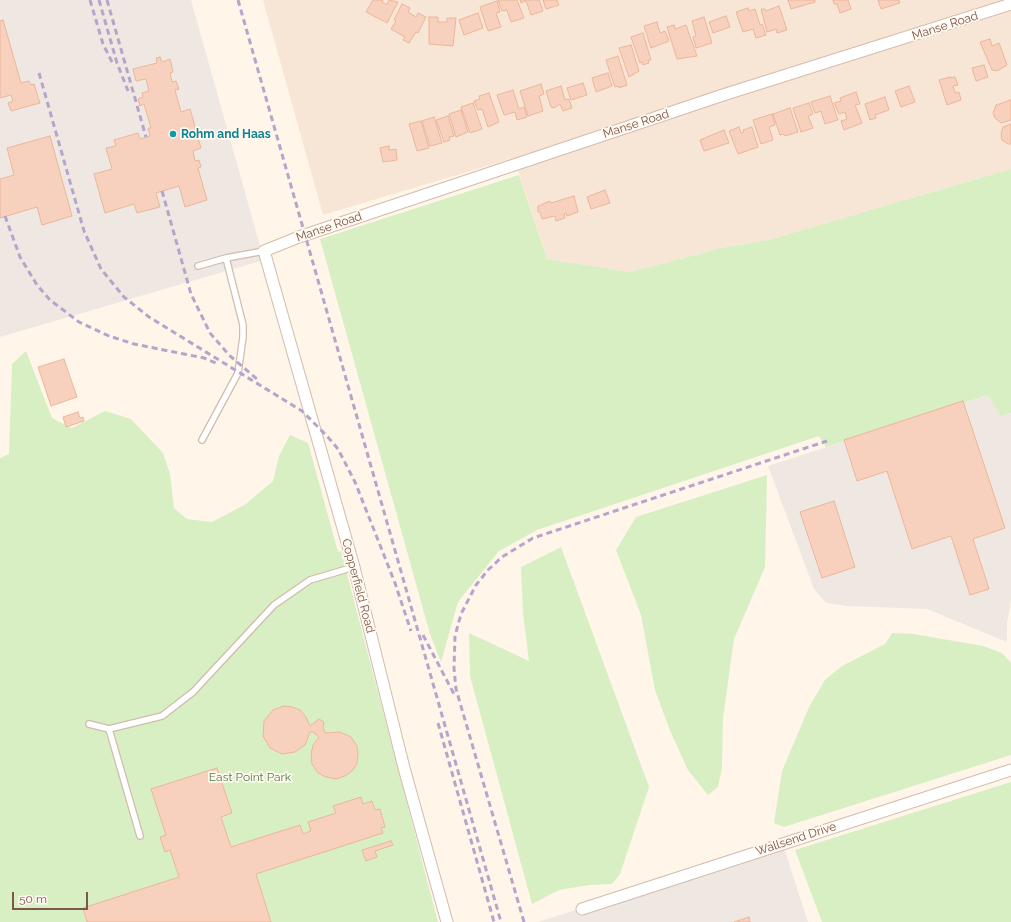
<!DOCTYPE html>
<style>
body{margin:0}
#map{position:relative;width:1011px;height:922px;overflow:hidden;background:#fff5e9;font-family:Raleway,sans-serif}
canvas{display:block}
.scale{position:absolute;left:12px;top:892px;width:76px;height:18px;box-sizing:border-box;border:2px solid #7d5848;border-top:0;padding-left:5px;font-size:12px;line-height:14px;white-space:nowrap;color:#7d5848;-webkit-text-stroke:3px #fff9f1;paint-order:stroke}
</style>
<div id="map">
<canvas width="1011" height="922"></canvas>
<div class="scale">50 m</div>
</div>
<script>
const g = document.querySelector('canvas').getContext('2d');
g.lineJoin = 'round';
function fillPath(path, color) { g.fillStyle = color; g.fill(path, 'evenodd'); }
const poly = rows => new Path2D(rows.map(r => 'M' + r).join(''));
function trace(path, color, width, dash) { g.strokeStyle = color; g.lineWidth = width; g.lineCap = dash ? 'butt' : 'round'; g.setLineDash(dash || []); g.stroke(path); }
function write(font, color, halo, rows, align = 'center') {
  g.font = font + ' Raleway,sans-serif'; g.lineWidth = 3.5; g.setLineDash([]); g.textBaseline = 'middle'; g.strokeStyle = halo; g.fillStyle = color; for (const [text, x, y, turn = 0] of rows) {
    g.save(); g.translate(x, y); g.rotate((+turn || 0) * Math.PI / 180); g.textAlign = isNaN(turn) ? turn : align; if (halo) g.strokeText(text, 0, 0); g.fillText(text, 0, 0); g.restore();
  }
}
fillPath(poly([
 [263,0,1011,0,1011,169,768,240,725,247,630,272,547,259,514,158,323,215]
]), '#f7e6d6');
fillPath(poly([
 [0,0,191,0,264,260,0,337],
 [988,395,1000,416,1011,413,1011,600,1007,623,1007,642,927,609,847,606,826,603,814,589,768,466],
 [783,845,808,922,538,922]
]), '#efe8e2');
fillPath(poly([
 [1011,169,1011,413,1000,416,988,395,826,447,819,436,537,530,499,551,458,602,441,662,430,634,320,239,519,175,547,259,630,272,725,247,768,240],
 [26,351,52,418,72,428,105,411,131,419,163,453,170,474,174,508,187,519,212,522,246,504,273,481,279,456,290,435,308,443,338,552,341,551,438,922,0,922,0,458,9,454,12,364],
 [767,475,765,567,734,639,723,718,722,768,718,787,708,795,688,770,671,733,655,690,641,615,616,550,636,517],
 [561,547,649,787,620,874,612,884,589,885,559,890,532,904,470,676,469,633,529,661,523,614,521,567],
 [892,633,914,634,983,646,1002,653,1011,663,1011,755,784,827,774,823,782,771,810,705,825,680,842,666,885,644],
 [1011,782,1011,922,822,922,795,850]
]), '#d8efc4');
const building = poly([
 [373,0,383,0,382,2,387,5,389,0,398,2,387,23,366,12,373,0],
 [498,0,517,0,524,18,511,22,507,10,502,11,498,0],
 [520,0,539,0,543,11,531,15,526,1,521,3,520,0],
 [543,0,557,0,559,5,546,9,543,0],
 [788,0,815,0,815,2,791,9,788,0],
 [833,0,848,0,851,9,840,13,837,4,834,4,833,0],
 [878,0,899,0,900,3,881,9,878,0],
 [497,1,500,12,496,13,501,27,488,31,480,7,497,1],
 [402,4,410,8,408,12,416,17,418,13,426,17,418,33,416,32,409,43,403,40,405,37,391,29,396,21,394,20,402,4],
 [779,6,787,30,777,33,776,29,767,32,761,9,765,9,766,11,779,6],
 [748,8,749,11,755,9,760,25,762,24,766,35,756,38,753,29,743,32,736,12,748,8],
 [478,13,483,28,464,35,459,20,478,13],
 [726,16,730,27,713,33,709,22,726,16],
 [429,17,438,17,438,22,447,22,447,18,456,18,453,46,429,44,429,17],
 [704,17,712,43,696,48,693,37,696,36,692,21,704,17],
 [3,20,21,83,29,81,31,85,34,84,40,103,11,111,8,103,13,101,11,95,0,98,0,21,3,20],
 [657,22,660,33,665,31,669,41,651,48,644,26,657,22],
 [674,25,675,29,686,25,697,56,677,59,667,27,674,25],
 [643,33,651,60,648,60,649,63,643,65,642,62,640,63,631,37,643,33],
 [990,39,992,46,999,43,1007,65,997,71,992,70,980,42,990,39],
 [631,45,639,71,629,77,619,48,631,45],
 [618,56,627,85,619,88,619,86,615,87,606,60,618,56],
 [160,57,162,62,170,59,173,72,170,73,172,82,176,81,179,89,175,90,181,112,190,109,201,148,193,151,195,161,199,160,201,167,198,168,207,200,185,207,179,186,156,193,160,207,137,213,134,204,105,213,94,174,112,169,106,148,116,146,114,140,138,133,140,139,150,136,148,128,151,128,144,104,140,106,138,99,143,97,142,93,149,91,146,79,136,81,133,69,157,63,156,58,160,57],
 [984,65,988,77,976,81,972,68,984,65],
 [608,73,612,86,596,92,592,78,608,73],
 [950,77,950,78,955,77,958,85,953,86,955,93,959,92,961,100,947,105,939,80,950,77],
 [583,83,587,95,571,100,567,88,583,83],
 [541,84,544,94,539,96,543,111,528,116,520,91,541,84],
 [561,86,565,100,569,99,572,108,563,111,560,104,554,108,551,107,546,91,561,86],
 [909,86,915,102,901,107,895,91,909,86],
 [513,90,519,109,524,107,527,117,517,120,515,112,504,115,497,95,513,90],
 [856,92,860,104,855,105,862,123,844,130,841,121,847,119,845,112,839,114,834,103,841,101,840,98,856,92],
 [489,93,499,122,488,127,482,109,478,110,474,101,480,99,479,96,489,93],
 [830,96,838,120,825,124,821,111,815,113,811,102,830,96],
 [885,97,889,110,875,115,876,118,870,120,865,104,885,97],
 [1011,100,1011,120,1001,123,995,118,993,113,996,105,1011,100],
 [473,103,482,129,470,133,461,107,473,103],
 [809,103,813,114,808,116,813,128,801,132,793,108,809,103],
 [790,108,798,132,785,136,784,134,780,135,773,114,790,108],
 [461,110,468,132,456,137,449,114,461,110],
 [772,114,775,125,769,127,773,140,761,144,753,120,772,114],
 [448,116,454,136,449,137,450,140,444,142,436,120,448,116],
 [434,117,442,143,430,146,422,121,434,117],
 [421,121,429,148,417,151,409,124,421,121],
 [1011,124,1011,144,1008,144,1002,140,1001,134,1003,127,1011,124],
 [739,127,741,133,744,132,743,130,752,127,758,147,738,154,729,131,739,127],
 [724,130,729,143,704,151,700,140,724,130],
 [50,136,72,216,42,225,37,207,0,218,0,179,14,175,7,148,50,136],
 [389,146,389,150,396,149,397,160,383,162,380,148,389,146],
 [605,190,610,203,591,209,587,197,605,190],
 [574,196,578,212,567,216,566,213,564,214,565,218,556,221,555,216,542,219,540,212,538,212,538,206,550,201,551,203,574,196],
 [64,359,77,397,51,406,38,367,64,359],
 [963,401,1005,528,973,539,989,589,970,595,951,536,912,549,887,471,857,481,844,440,963,401],
 [78,412,80,418,83,417,84,421,66,427,63,417,78,412],
 [834,501,855,567,822,578,800,512,834,501],
 [284,706,292,707,300,710,306,717,310,726,319,719,324,722,323,728,325,733,340,732,351,737,357,746,358,753,357,764,352,771,345,776,336,779,326,777,318,773,312,764,311,754,313,745,319,737,313,732,310,732,305,745,295,752,282,754,270,748,263,736,264,721,273,710,284,706],
 [217,768,232,813,221,817,231,847,300,825,303,834,311,831,308,822,336,813,333,806,361,797,363,804,372,801,375,810,380,809,385,827,381,828,383,833,256,874,271,922,87,922,83,908,179,877,170,850,165,852,160,837,166,835,151,789,217,768],
 [391,841,393,845,375,851,377,857,366,861,362,850,391,841],
 [749,917,750,922,734,922,749,917]
]);
fillPath(building, '#f7d1bd');
trace(building, '#ecb69b', 1);
const lane = poly([
 [198,266,226,258],
 [202,440,238,373,243,337,243,325,226,258,264,251],
 [89,724,109,729],
 [140,836,109,729,162,716,193,692,274,605,310,580,354,567]
]);
const street = poly([
 [582,909,1011,770],
 [447,922,404,768,354,567,264,251,299,237,723,95,1011,4]
]);
trace(lane, '#d3bbac', 8);
trace(street, '#d3bbac', 13);
trace(lane, '#fff', 5.5);
trace(street, '#fff', 11);
trace(poly([
 [90,0,103,44,113,64],
 [99,0,117,63,128,91],
 [107,0,146,137],
 [238,0,501,922],
 [39,73,84,231,101,269,124,297,149,317,302,411,327,436,338,449,355,482,395,583,411,631],
 [162,191,191,294,210,333,229,355,257,379],
 [5,216,20,257,37,285,50,300,79,322,109,336,134,344,204,358,216,363],
 [423,635,455,696],
 [438,723,494,922],
 [524,922,456,689,454,668,455,636,461,614,476,585,488,570,502,557,533,538,827,441]
]), '#b7a4cb', 3, [6, 4]);
for (const [x, y, r, color] of [
 [173,134,4,"#0f9aa8"]
]) { const dot = new Path2D(); dot.arc(x, y, r, 0, 2 * Math.PI); g.fillStyle = color; g.fill(dot); trace(dot, '#fff9f1', 1.5); }
write('12px', '#7d5848', '#fff9f1', [
 ["Manse Road",945,26,-18],
 ["Manse Road",636,124,-18],
 ["Manse Road",329,227,-19],
 ["Copperfield Road",358,586,75],
 ["Wallsend Drive",796,839,-18]
]);
write('bold 12px', '#0d838f', '#fff9f1', [
 ["Rohm and Haas",181,134]
], 'left');
write('12px', '#527e3c', '#fff9f1', [
 ["East Point Park",250,777]
]);
</script>
